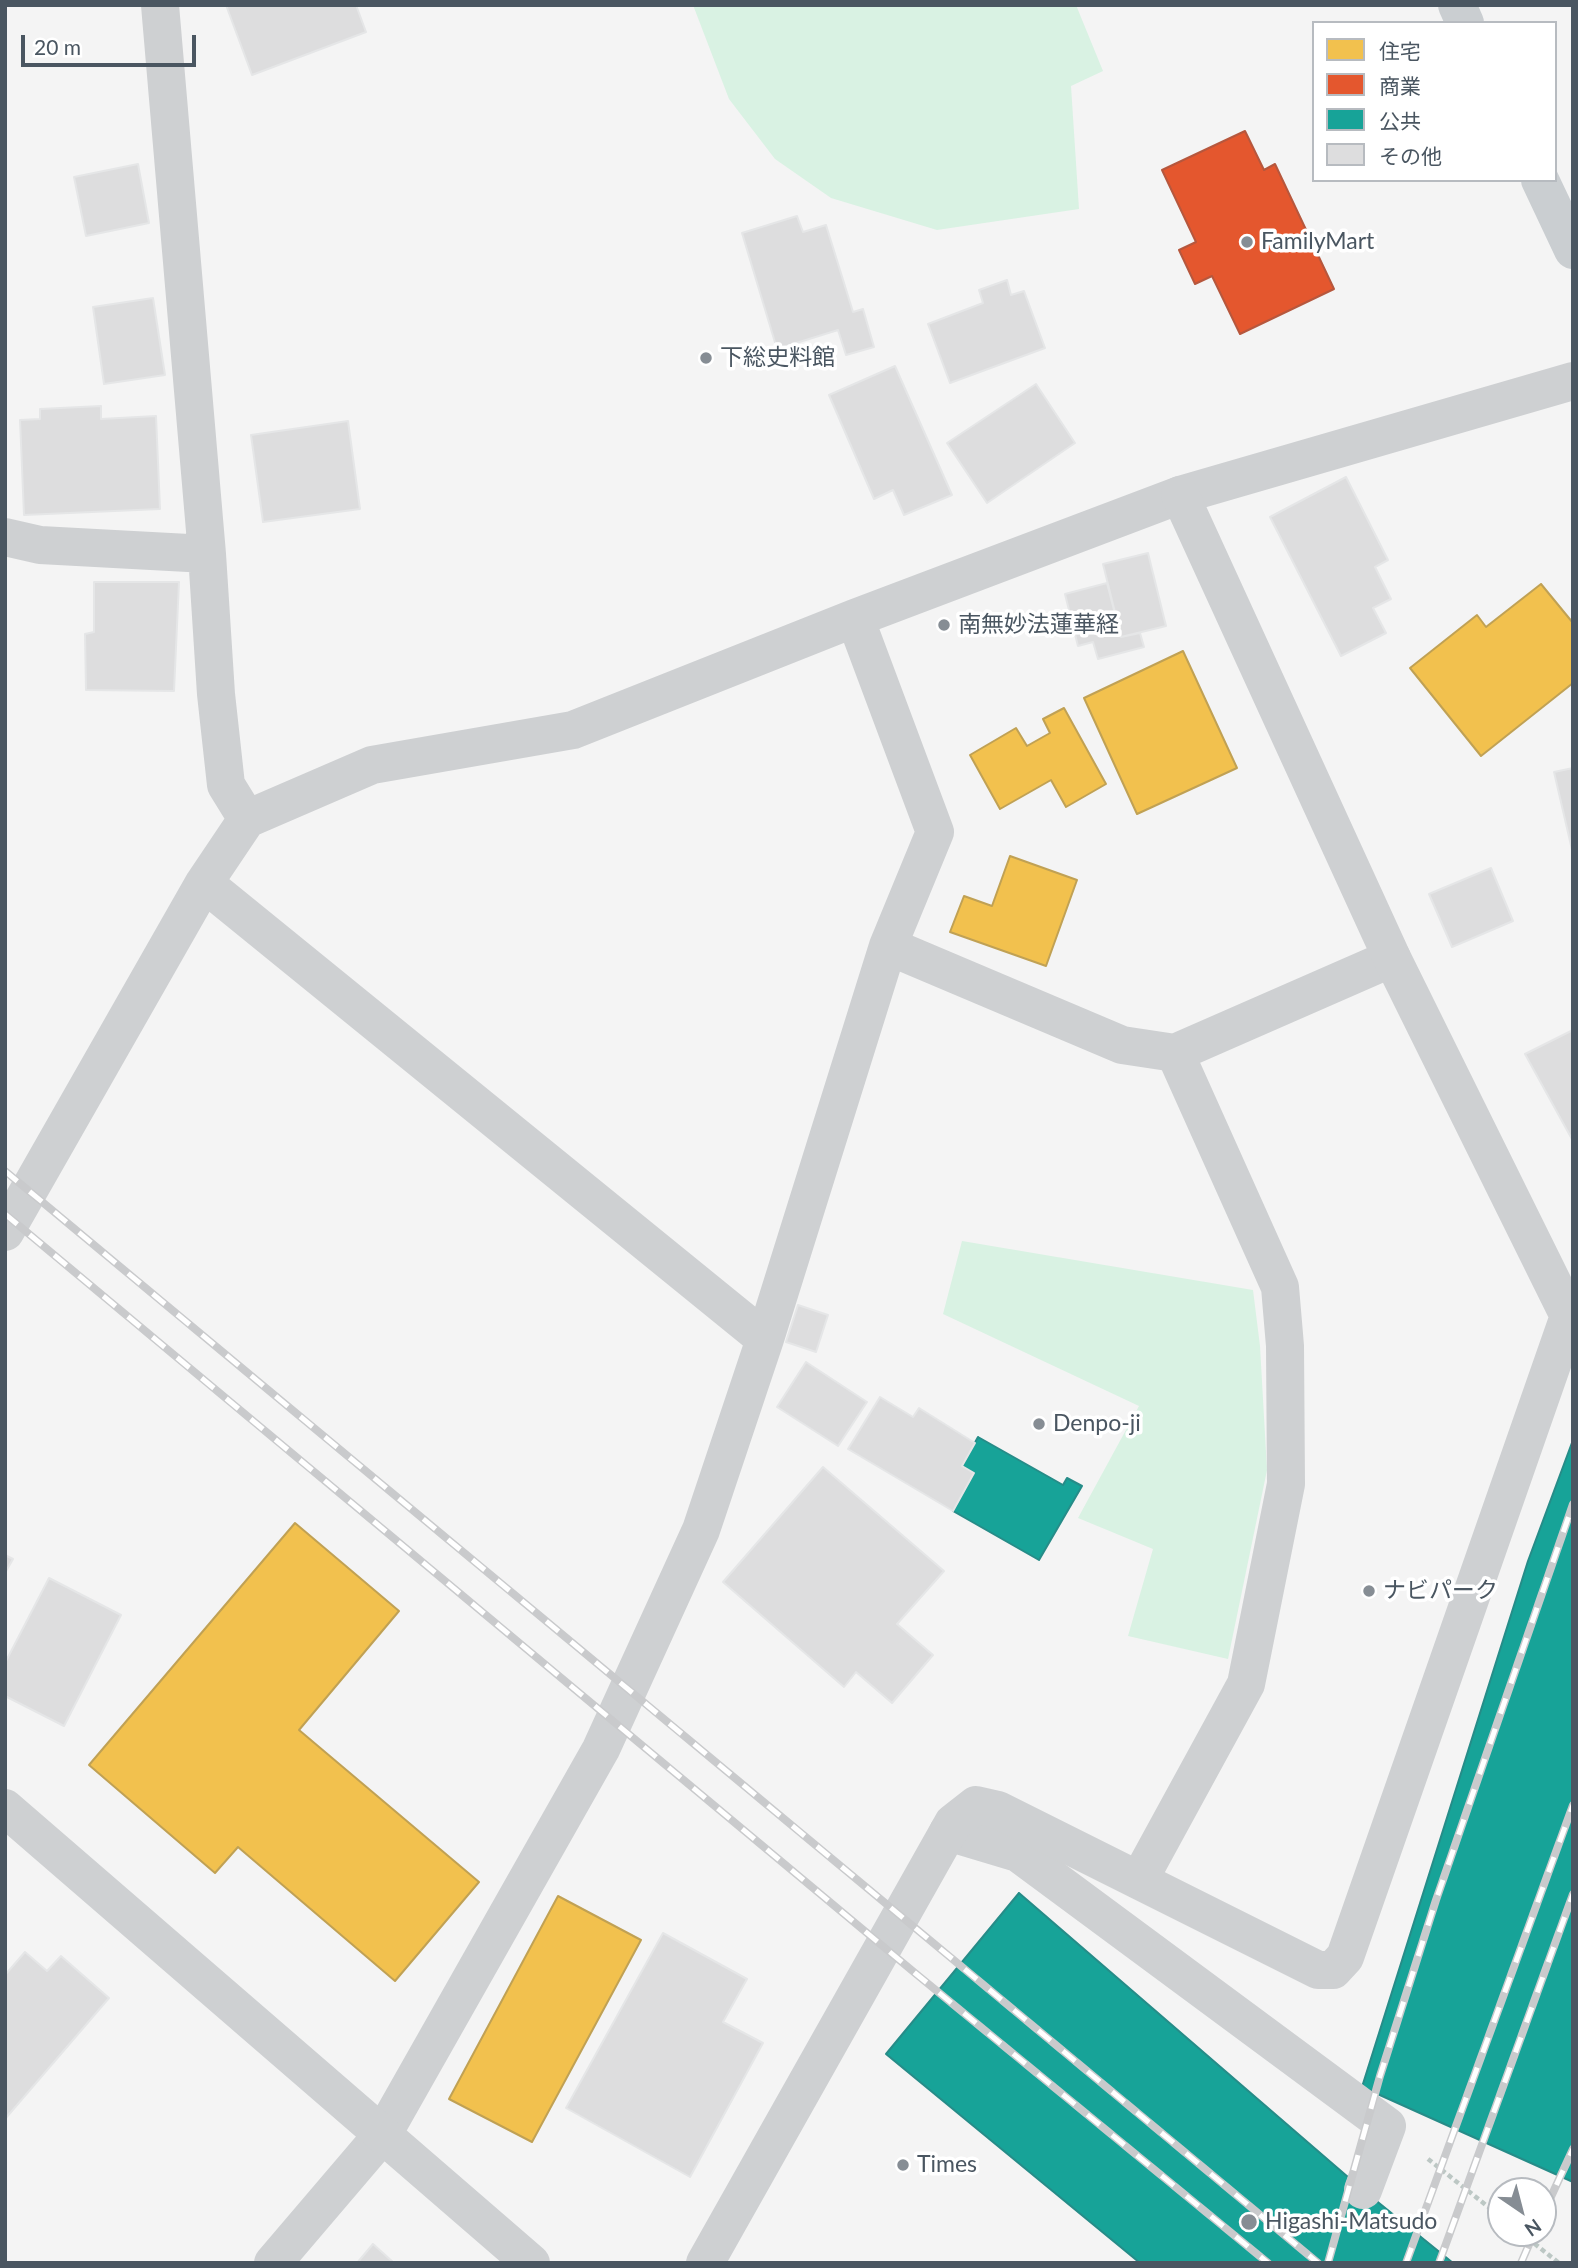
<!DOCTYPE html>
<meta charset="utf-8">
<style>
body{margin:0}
#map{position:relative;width:1578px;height:2268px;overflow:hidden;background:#f4f4f4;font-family:Lato,"Noto Sans JP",sans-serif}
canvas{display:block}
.frame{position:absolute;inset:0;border:7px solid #4a5661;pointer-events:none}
.legend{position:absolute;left:1312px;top:21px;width:245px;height:161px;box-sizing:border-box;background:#fff;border:2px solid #b7bbc0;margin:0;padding:9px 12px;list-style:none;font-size:21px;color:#4a5661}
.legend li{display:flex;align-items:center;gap:14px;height:35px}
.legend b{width:35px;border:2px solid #b7bbc0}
.north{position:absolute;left:1487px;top:2177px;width:70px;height:70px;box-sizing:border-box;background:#fff;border:2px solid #b7bbc0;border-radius:50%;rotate:145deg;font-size:19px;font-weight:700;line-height:28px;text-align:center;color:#4a5661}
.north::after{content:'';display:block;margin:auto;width:24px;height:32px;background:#868d94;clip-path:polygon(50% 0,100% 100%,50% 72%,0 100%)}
.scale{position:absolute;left:21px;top:35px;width:175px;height:32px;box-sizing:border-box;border:4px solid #4a5661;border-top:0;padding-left:9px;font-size:21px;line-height:24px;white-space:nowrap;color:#4a5661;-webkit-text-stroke:5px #fff;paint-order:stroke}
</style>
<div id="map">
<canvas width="1578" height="2268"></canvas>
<div class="frame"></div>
<ul class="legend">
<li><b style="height:19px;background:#f2c14e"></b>住宅</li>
<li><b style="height:19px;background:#e4572e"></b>商業</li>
<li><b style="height:19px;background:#17a398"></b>公共</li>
<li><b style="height:19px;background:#ddddde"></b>その他</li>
</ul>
<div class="north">N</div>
<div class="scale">20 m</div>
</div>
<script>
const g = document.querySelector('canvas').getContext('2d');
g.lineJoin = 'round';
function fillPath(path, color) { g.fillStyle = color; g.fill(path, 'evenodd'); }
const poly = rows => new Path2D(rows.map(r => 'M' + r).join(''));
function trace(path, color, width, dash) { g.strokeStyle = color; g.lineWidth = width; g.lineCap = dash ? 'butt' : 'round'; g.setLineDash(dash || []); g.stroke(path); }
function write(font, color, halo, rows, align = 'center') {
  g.font = font + ' Lato,"Noto Sans JP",sans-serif'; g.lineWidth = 7; g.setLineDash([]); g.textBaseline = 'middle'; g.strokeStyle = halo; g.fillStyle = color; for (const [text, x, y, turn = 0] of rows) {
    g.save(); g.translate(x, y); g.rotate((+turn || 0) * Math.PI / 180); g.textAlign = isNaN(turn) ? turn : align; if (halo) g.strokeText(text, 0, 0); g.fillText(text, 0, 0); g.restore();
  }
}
fillPath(poly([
 [693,5,1076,5,1103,71,1071,86,1079,209,937,230,831,198,775,159,729,99],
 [962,1241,1253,1290,1260,1346,1267,1470,1228,1659,1128,1636,1153,1549,1078,1518,1139,1406,943,1314]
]), '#d9f2e3');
const homes = poly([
 [1541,584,1573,623,1573,683,1481,756,1410,668,1477,615,1486,627,1541,584],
 [1183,651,1237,768,1137,814,1084,698,1183,651],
 [1064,708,1106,784,1066,807,1051,780,1000,809,970,755,1016,728,1027,746,1050,733,1043,719,1064,708],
 [1010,856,1077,880,1046,966,950,932,964,896,992,906,1010,856],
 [295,1523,399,1611,299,1730,479,1882,395,1981,238,1847,215,1873,89,1765,295,1523],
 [558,1896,641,1940,532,2142,449,2099,558,1896]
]);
fillPath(homes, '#f2c14e');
trace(homes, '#c0a154', 2);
const shops = poly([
 [1245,131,1264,170,1275,164,1334,289,1240,334,1212,276,1195,284,1179,250,1196,242,1162,170,1245,131]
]);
fillPath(shops, '#e4572e');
trace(shops, '#b6573d', 2);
const public = poly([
 [978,1437,1063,1485,1067,1478,1082,1486,1039,1560,953,1511,974,1473,962,1466,978,1437],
 [1573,1440,1573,2182,1362,2087,1528,1561,1573,1440],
 [1019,1893,1363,2190,1453,2263,1140,2263,886,2054,1019,1893]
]);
fillPath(public, '#17a398');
trace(public, '#268c88', 2);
const building = poly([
 [226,5,356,5,366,32,252,75,226,5],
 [138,164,149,223,86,236,74,177,138,164],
 [797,216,803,232,826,225,853,312,863,309,874,347,846,355,838,330,777,349,742,233,797,216],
 [1007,280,1011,295,1024,291,1045,348,950,383,928,324,983,303,979,290,1007,280],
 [153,298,165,375,104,384,93,307,153,298],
 [895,366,952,495,904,515,893,490,874,499,829,395,895,366],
 [1036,384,1075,443,987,503,947,443,1036,384],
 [101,406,101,419,156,416,160,509,24,515,20,420,40,419,40,409,101,406],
 [348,421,360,509,263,522,251,435,348,421],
 [1346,477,1388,560,1375,567,1391,599,1373,608,1386,633,1341,656,1270,517,1346,477],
 [1148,553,1166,626,1121,637,1103,564,1148,553],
 [94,582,179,582,174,691,86,690,85,634,94,632,94,582],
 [1107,583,1121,637,1140,633,1144,647,1098,659,1093,642,1078,646,1065,594,1107,583],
 [1573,768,1573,854,1554,772,1573,768],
 [1491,868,1513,921,1452,947,1429,894,1491,868],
 [1573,1030,1573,1141,1525,1054,1573,1030],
 [798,1305,828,1315,816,1352,786,1342,798,1305],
 [806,1362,867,1402,838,1446,777,1407,806,1362],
 [880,1397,913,1417,919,1408,975,1443,962,1466,974,1473,953,1511,848,1449,880,1397],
 [823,1467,944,1571,897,1624,933,1655,892,1703,856,1672,844,1687,723,1582,823,1467],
 [5,1555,13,1559,5,1573,5,1555],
 [49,1578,121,1615,64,1726,5,1696,5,1663,49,1578],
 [663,1933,747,1979,723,2022,763,2043,690,2177,566,2108,663,1933],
 [25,1952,47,1971,61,1956,109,1998,5,2119,5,1975,25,1952],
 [373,2244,394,2263,357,2263,373,2244]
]);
fillPath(building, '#ddddde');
trace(building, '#e5e6e7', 2);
trace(poly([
 [1428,2159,1501,2217],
 [1521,2233,1559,2263]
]), '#bcc7c4', 4.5, [5, 3.5]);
trace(poly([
 [948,1832,1018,1853,1387,2126,1363,2190]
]), '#ced0d2', 38);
trace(poly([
 [160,5,207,554,216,694,226,785,247,819],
 [5,537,40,545,207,554],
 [204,883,765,1339],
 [888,946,1122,1045,1175,1053,1280,1287,1285,1346,1286,1484,1246,1684,1139,1880],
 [1175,1053,1392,958],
 [5,1232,204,883,247,819,372,765,573,730,855,618,1180,495,1573,381],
 [273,2263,383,2134,601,1749,701,1530,765,1339,888,946,935,832,855,618]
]), '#ced0d2', 38);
trace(poly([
 [5,1808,531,2263],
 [705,2263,953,1823,976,1805,998,1810,1318,1970,1333,1970,1345,1957,1569,1316,1392,958,1180,495]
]), '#ced0d2', 38);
trace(poly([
 [1457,5,1465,23],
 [1540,180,1573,250]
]), '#caced1', 38);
const rail = poly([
 [5,1171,1318,2263],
 [5,1214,915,1973,1268,2263],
 [1543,2214,1573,2149],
 [1328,2263,1380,2076,1436,1900,1573,1504],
 [1406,2263,1573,1805],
 [1439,2263,1573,1894],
 [1521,2263,1534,2233]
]);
trace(rail, '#c9cacc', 8);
trace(rail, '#fff', 5, [16]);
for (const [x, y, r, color] of [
 [1247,242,7,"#868d94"],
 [706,358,7,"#868d94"],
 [944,625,7,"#868d94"],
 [1039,1424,7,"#868d94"],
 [1369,1591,7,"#868d94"],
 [903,2165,7,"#868d94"],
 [1249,2222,9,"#868d94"]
]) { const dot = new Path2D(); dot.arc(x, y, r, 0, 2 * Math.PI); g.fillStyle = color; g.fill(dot); trace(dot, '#fff', 2.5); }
write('23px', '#4a5661', '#fff', [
 ["FamilyMart",1261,242],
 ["下総史料館",720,358],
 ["南無妙法蓮華経",958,625],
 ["Denpo-ji",1053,1424],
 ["ナビパーク",1383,1591],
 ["Times",917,2165],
 ["Higashi-Matsudo",1265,2222]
], 'left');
</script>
